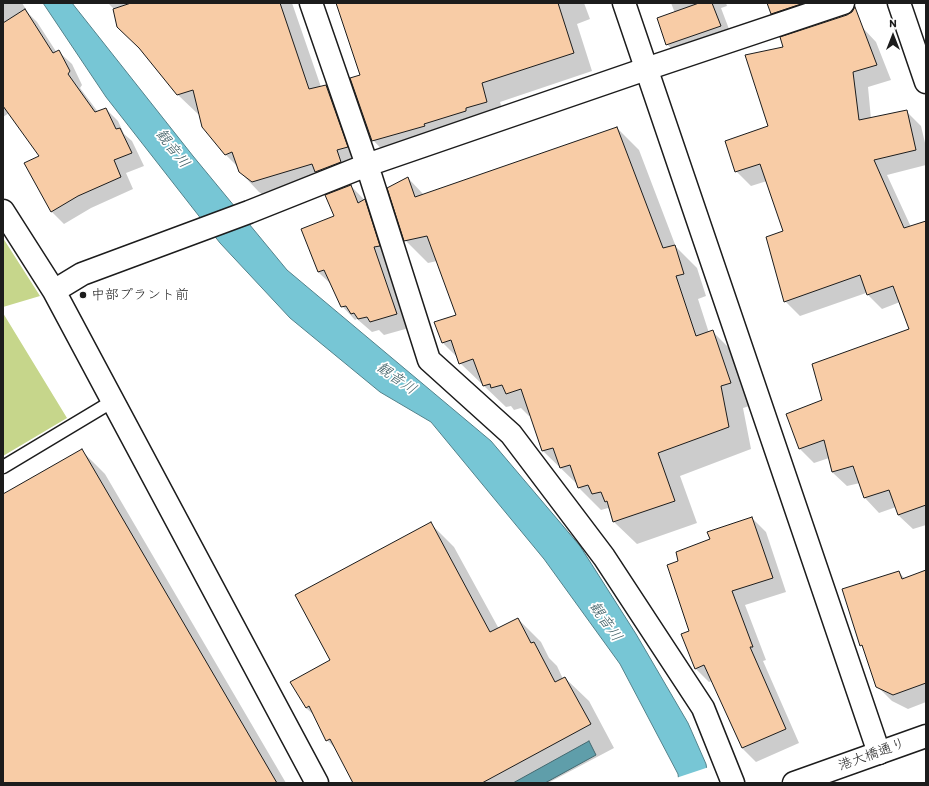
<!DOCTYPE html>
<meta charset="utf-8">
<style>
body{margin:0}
#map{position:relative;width:929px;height:786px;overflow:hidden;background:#fff;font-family:Itim,sans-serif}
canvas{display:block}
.frame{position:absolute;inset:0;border:4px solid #1c1c1c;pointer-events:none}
.north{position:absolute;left:873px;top:16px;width:40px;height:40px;-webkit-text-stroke:3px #fff;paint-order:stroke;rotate:0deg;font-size:11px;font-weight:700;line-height:16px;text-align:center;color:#1c1c1c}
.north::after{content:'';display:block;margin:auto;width:14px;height:18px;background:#1c1c1c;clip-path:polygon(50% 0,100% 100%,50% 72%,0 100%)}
</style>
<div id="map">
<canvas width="929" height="786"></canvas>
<div class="frame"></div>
<div class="north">N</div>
</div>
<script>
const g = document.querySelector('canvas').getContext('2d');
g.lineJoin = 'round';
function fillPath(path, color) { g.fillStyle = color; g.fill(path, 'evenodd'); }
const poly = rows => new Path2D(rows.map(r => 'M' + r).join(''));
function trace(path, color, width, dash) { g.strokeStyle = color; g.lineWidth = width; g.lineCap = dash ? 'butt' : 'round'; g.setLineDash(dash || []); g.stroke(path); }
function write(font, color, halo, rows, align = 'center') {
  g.font = font + ' Itim,"Klee One",sans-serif'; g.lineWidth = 3.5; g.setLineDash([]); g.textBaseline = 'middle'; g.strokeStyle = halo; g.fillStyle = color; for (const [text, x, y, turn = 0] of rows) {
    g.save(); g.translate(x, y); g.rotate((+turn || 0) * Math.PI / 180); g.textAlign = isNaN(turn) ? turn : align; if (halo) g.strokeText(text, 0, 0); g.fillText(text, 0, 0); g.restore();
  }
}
fillPath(poly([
 [3,238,40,296,3,307],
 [3,313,67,418,3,456]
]), '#c6d68b');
const water = poly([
 [43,3,72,3,193,156,287,270,491,441,580,546,636,634,688,723,706,764,709,783,679,783,678,774,620,664,544,559,431,422,380,392,290,318,220,243,106,97,43,3],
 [589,741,596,755,545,783,513,783,589,741]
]);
fillPath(water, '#77c6d5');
trace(water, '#53828b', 1);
fillPath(poly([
 [709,767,711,783,677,783,676,778]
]), '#fff');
fillPath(poly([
 [3,3,22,3,29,14,37,22,57,53,59,52,72,64,82,85,80,88,98,112,106,109,118,121,124,134,132,141,144,166,126,173,133,189,91,208,64,224,51,211,41,157,9,113,3,117],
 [108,3,292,3,321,87,326,86,345,105,355,170,360,181,350,185,378,214,409,328,384,335,379,330,372,332,357,319,355,320,342,306,332,285,318,272,335,217,336,192,328,184,272,201,259,192,240,172,238,167,225,154,200,114,198,114,178,95,141,50,114,9],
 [337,3,584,3,590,19,577,24,592,71,500,102,505,120,391,159,373,140,362,77],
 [671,3,726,3,727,6,721,8,732,37,678,56,667,44,675,13],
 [768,3,803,3,808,17,784,25,772,13],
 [862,27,876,42,891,80,868,87,871,119,906,111,921,126,926,147,926,165,887,175,911,227,926,222,926,525,913,529,898,515,896,507,879,513,865,498,860,483,847,486,832,472,829,458,814,463,799,448,824,401,911,330,900,302,882,309,866,293,800,316,785,301,784,232,767,181,751,186,736,171,769,127,784,48],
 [617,128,639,150,676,247,697,268,706,296,698,299,709,333,713,332,735,354,753,405,743,408,751,449,680,476,697,523,637,544,614,522,611,512,608,508,601,510,579,488,577,484,543,451,531,415,529,416,521,408,514,410,511,406,506,407,460,363,458,358,443,343,436,323,458,315,437,261,428,263,405,240,408,178,424,195],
 [81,450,105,474,286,783,3,783,3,495],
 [752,518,766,532,786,592,745,605,766,660,763,661,799,743,756,762,742,748,712,681,709,682,695,668,679,561,712,540],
 [430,523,454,547,499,629,518,619,541,642,549,658,557,666,563,679,565,678,589,701,614,748,548,783,354,783,337,750,327,740,315,716,306,708,331,660],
 [926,571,926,702,908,709,892,701,877,686,863,647,861,645,899,572,905,579]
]), '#0003');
const building = poly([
 [131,3,280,3,309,89,326,85,348,147,337,150,341,162,315,172,312,164,252,182,239,172,232,152,225,155,202,127,193,90,177,95,139,48,117,27,113,9,131,3],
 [336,3,558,3,574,53,482,83,487,102,466,108,466,111,424,124,425,126,372,141,350,78,360,75,336,3],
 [699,3,712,3,721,26,666,45,657,18,699,3],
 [767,3,804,3,771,14,767,3],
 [855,7,877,65,853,72,859,120,907,110,916,150,874,160,904,228,926,221,926,505,898,515,889,490,864,498,853,466,832,472,824,440,799,449,786,414,822,400,812,364,909,329,893,286,867,295,860,275,784,302,766,237,783,231,760,164,735,172,725,141,768,126,745,55,783,47,780,37,847,15,852,12,855,7],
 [25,9,53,53,59,50,70,71,68,74,95,112,106,108,116,129,120,128,132,153,114,160,121,177,78,196,51,212,24,163,39,156,3,106,3,23,25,9],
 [617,127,663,248,675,245,684,274,676,276,696,336,713,330,731,383,721,386,729,427,658,453,675,501,613,522,607,501,605,502,601,492,592,494,588,485,578,488,570,465,560,468,553,448,542,451,521,389,506,394,502,385,491,388,490,384,483,386,473,359,459,364,451,340,442,343,434,322,456,315,427,236,404,241,387,188,408,177,415,197,617,127],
 [351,185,358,203,365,199,380,246,374,247,397,314,370,322,367,317,358,319,354,313,351,314,346,306,341,307,324,270,318,272,301,229,334,216,325,195,351,185],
 [82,449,277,783,3,783,3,494,82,449],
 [752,517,773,578,732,591,753,647,750,647,786,729,742,748,704,665,695,669,681,634,689,631,667,565,678,561,676,552,710,539,707,532,752,517],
 [431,522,490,632,518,618,531,643,534,642,555,682,565,677,591,724,482,783,353,783,330,739,326,741,309,706,306,708,290,682,330,660,295,595,431,522],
 [926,570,926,683,893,695,876,687,862,645,860,646,842,589,899,571,902,579,926,570]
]);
fillPath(building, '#f8cca6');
trace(building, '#1c1c1c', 1);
const service = poly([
 [3,467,113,401]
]);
const minor = poly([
 [311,3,367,165,429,360,511,434,604,557,703,708,733,783],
 [899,3,926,82],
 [3,211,54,291,317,783],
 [54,291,82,274,249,212,367,165,646,69,843,3]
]);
const tertiary = poly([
 [624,3,879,753]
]);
const secondary = poly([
 [794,783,926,736]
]);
trace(service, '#1c1c1c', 15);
trace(minor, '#1c1c1c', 25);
trace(tertiary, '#1c1c1c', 25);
trace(secondary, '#1c1c1c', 25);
trace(service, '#fff', 12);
trace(minor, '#fff', 22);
trace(tertiary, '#fff', 22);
trace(secondary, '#fff', 22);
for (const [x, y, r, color] of [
 [83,295,4,"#1c1c1c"]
]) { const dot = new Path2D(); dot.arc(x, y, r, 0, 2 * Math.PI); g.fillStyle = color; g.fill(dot); trace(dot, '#fff', 1.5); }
write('14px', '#1c1c1c', '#fff', [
 ["中部プラント前",91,295]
], 'left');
write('14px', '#1c1c1c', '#fff', [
 ["港大橋通り",872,755,-20]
]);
write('italic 15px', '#406066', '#fff', [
 ["観音川",172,149,52],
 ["観音川",396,379,35],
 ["観音川",605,622,55]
]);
</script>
